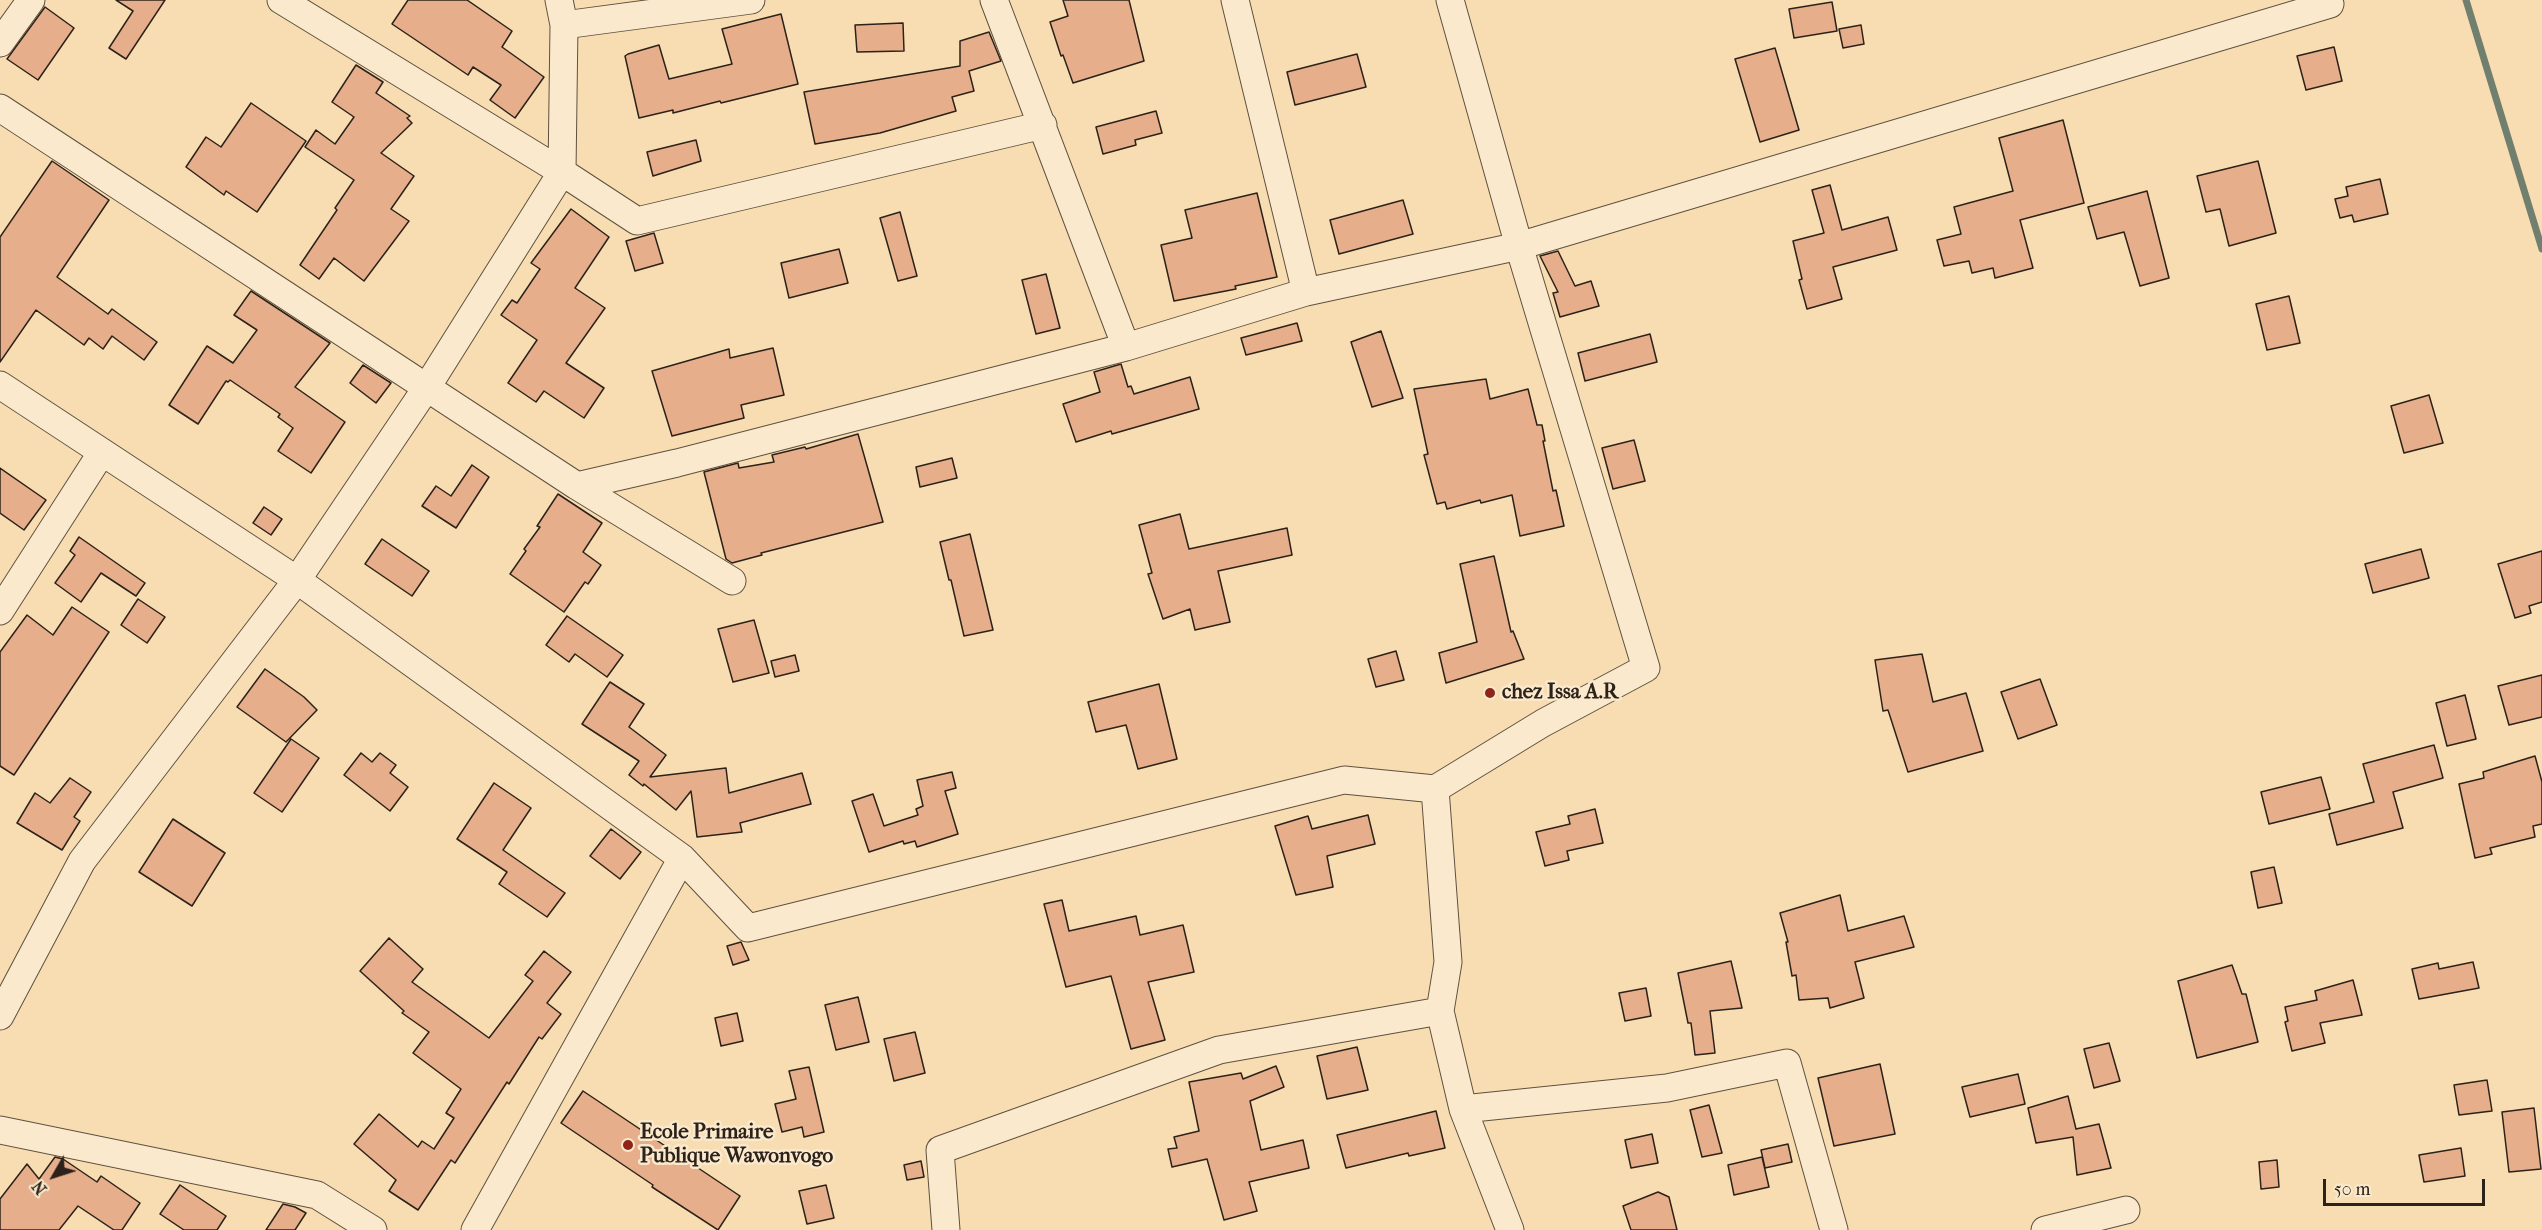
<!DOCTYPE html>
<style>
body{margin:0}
#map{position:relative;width:2542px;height:1230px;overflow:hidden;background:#f7ddb1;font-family:"IM FELL French Canon",serif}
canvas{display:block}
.north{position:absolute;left:24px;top:1146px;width:60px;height:60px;-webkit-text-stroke:4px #fae9cc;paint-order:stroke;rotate:231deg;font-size:16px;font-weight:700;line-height:24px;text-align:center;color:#2c2219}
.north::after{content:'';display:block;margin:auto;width:21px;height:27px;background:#2c2219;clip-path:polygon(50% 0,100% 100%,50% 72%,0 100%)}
.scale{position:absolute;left:2323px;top:1179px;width:162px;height:27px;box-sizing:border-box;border:3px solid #2c2219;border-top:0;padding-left:8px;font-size:18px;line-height:21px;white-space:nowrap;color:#2c2219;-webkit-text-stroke:4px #fae9cc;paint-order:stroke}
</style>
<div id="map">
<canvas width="2542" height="1230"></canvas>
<div class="north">N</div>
<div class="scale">50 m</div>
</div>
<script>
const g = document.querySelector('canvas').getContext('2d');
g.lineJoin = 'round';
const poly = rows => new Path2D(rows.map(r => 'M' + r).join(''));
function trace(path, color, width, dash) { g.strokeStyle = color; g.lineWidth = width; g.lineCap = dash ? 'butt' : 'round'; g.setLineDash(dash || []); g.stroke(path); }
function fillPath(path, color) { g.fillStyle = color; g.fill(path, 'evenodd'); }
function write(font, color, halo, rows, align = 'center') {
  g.font = font + ' "IM FELL French Canon",serif'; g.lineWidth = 5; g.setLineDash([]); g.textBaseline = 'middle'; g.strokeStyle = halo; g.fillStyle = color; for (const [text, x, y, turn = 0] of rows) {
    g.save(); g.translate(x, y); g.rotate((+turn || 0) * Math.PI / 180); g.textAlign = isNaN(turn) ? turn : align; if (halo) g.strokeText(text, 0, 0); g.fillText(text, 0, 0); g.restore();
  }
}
trace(poly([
 [2466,0,2542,249]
]), '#707f6e', 7);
const building = poly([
 [116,0,165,0,126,59,109,48,133,11,116,0],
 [408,0,467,0,512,31,502,47,544,77,515,118,490,100,501,85,473,67,468,75,392,24,408,0],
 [1063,0,1129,0,1144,61,1073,83,1063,55,1061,56,1050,22,1068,16,1063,0],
 [1832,2,1837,31,1794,38,1789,9,1832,2],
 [45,7,74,28,38,80,7,59,45,7],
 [781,14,798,84,721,103,720,101,673,113,673,110,639,118,625,56,628,54,659,45,669,79,732,64,722,29,781,14],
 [903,23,904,51,857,52,855,25,903,23],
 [1861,25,1864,44,1843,48,1839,29,1861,25],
 [989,32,1001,61,969,71,974,91,952,97,956,111,880,133,815,144,804,92,960,66,960,41,989,32],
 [2334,47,2342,81,2306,90,2297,56,2334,47],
 [1775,48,1799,130,1760,142,1735,59,1775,48],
 [1357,54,1366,87,1295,105,1287,72,1357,54],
 [356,65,383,82,376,93,410,116,407,118,412,123,381,153,414,176,391,209,409,221,364,281,334,258,319,279,300,265,337,210,335,208,354,180,305,147,316,130,335,144,354,117,332,102,356,65],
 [251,103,306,141,257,212,226,191,224,195,186,167,206,137,221,147,251,103],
 [1156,111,1162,133,1135,140,1136,145,1103,154,1096,127,1156,111],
 [2063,120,2084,203,2020,220,2033,268,1995,278,1993,268,1972,273,1969,261,1944,266,1937,240,1961,234,1954,207,2013,191,1999,138,2063,120],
 [696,140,701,161,653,176,647,152,696,140],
 [52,161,109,200,57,277,108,314,112,309,157,342,144,360,112,336,103,349,89,338,84,345,36,310,0,362,0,237,52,161],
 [2258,161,2276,233,2229,246,2220,209,2206,212,2197,176,2258,161],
 [2380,179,2388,214,2354,222,2352,215,2340,218,2335,199,2348,196,2346,187,2380,179],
 [1830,185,1842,230,1888,217,1897,250,1833,267,1842,299,1807,309,1799,280,1802,279,1793,241,1824,233,1812,190,1830,185],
 [2147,191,2169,278,2140,286,2124,232,2097,239,2088,207,2147,191],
 [1257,193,1277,277,1235,286,1236,289,1174,301,1161,245,1192,238,1185,210,1257,193],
 [1403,200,1413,234,1339,254,1330,220,1403,200],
 [571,209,609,237,575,288,605,308,566,363,604,388,584,418,544,391,536,402,508,383,537,340,501,315,512,300,517,303,540,269,531,263,571,209],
 [900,212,917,276,898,281,880,218,900,212],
 [654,233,663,263,635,271,626,241,654,233],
 [839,249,848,283,789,298,781,263,839,249],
 [1558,251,1575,286,1591,281,1599,306,1560,317,1553,293,1558,292,1540,256,1558,251],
 [1046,274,1060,328,1036,334,1022,280,1046,274],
 [251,291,330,343,295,387,345,422,311,473,278,451,293,428,278,417,280,414,230,380,228,382,226,381,198,424,169,405,207,346,233,363,257,330,234,315,251,291],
 [2289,296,2300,343,2267,350,2256,304,2289,296],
 [1297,323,1302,341,1246,355,1241,338,1297,323],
 [1381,331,1403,398,1372,407,1351,342,1381,331],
 [1650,334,1657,362,1585,381,1578,353,1650,334],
 [773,348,784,395,741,405,744,418,672,436,652,371,729,349,730,358,773,348],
 [1121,364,1128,387,1131,386,1134,394,1190,377,1199,409,1112,434,1111,431,1076,442,1063,404,1100,392,1094,372,1121,364],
 [363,365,391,383,376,403,350,383,363,365],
 [1486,379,1490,399,1528,389,1537,425,1542,425,1545,441,1543,441,1553,491,1556,490,1564,526,1520,536,1512,495,1481,503,1480,500,1447,509,1445,502,1437,504,1424,455,1428,454,1414,389,1486,379],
 [2429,395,2443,443,2404,453,2391,406,2429,395],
 [858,434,883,522,761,553,762,555,732,563,726,559,704,472,738,463,739,468,774,462,772,455,805,447,806,449,858,434],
 [1634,440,1645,481,1613,489,1602,448,1634,440],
 [952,458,957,478,920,487,916,467,952,458],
 [472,465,489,477,456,528,422,506,436,486,451,496,472,465],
 [0,468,46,500,24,530,0,513,0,468],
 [558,494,602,523,583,552,601,565,588,584,585,582,564,612,510,574,526,551,524,549,540,527,537,526,558,494],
 [264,507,282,519,271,535,253,523,264,507],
 [1180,514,1189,549,1287,528,1292,555,1218,571,1230,622,1195,630,1190,609,1163,619,1148,574,1152,573,1139,525,1180,514],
 [970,534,993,630,964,636,951,580,949,580,940,542,970,534],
 [79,537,145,583,136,596,101,573,81,602,55,583,75,555,70,551,79,537],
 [382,539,429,571,412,596,365,564,382,539],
 [2421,549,2429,578,2373,593,2365,564,2421,549],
 [2542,551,2542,602,2529,606,2531,613,2515,618,2498,564,2542,551],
 [1494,556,1511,632,1513,631,1524,659,1446,683,1439,653,1477,642,1460,564,1494,556],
 [138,599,165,617,147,643,121,625,138,599],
 [72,607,109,632,14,775,0,766,0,652,27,615,53,635,72,607],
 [567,616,623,655,607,677,575,654,569,662,546,645,567,616],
 [754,620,769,673,733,682,718,629,754,620],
 [1396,651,1404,680,1376,687,1368,659,1396,651],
 [1922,654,1933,702,1966,693,1983,751,1908,772,1888,710,1883,711,1875,660,1922,654],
 [795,655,799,671,775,677,771,661,795,655],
 [265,669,304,697,317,710,286,742,237,707,265,669],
 [2542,675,2542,717,2509,725,2498,686,2542,675],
 [2040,679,2057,725,2018,739,2001,692,2040,679],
 [610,682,644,704,629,727,666,755,650,777,726,768,729,793,802,773,811,804,740,823,742,832,697,837,691,791,676,810,644,784,643,786,629,775,639,761,582,724,610,682],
 [1159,684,1177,759,1138,769,1126,725,1096,732,1088,702,1159,684],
 [2465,695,2476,739,2447,746,2436,703,2465,695],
 [291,739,319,758,282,812,254,793,291,739],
 [2434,745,2443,778,2393,792,2403,828,2337,845,2329,814,2374,802,2363,764,2434,745],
 [361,753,372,762,380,753,396,765,390,773,408,787,390,811,344,775,361,753],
 [2535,756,2542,782,2542,824,2533,826,2535,837,2490,848,2492,854,2475,858,2459,784,2484,778,2483,772,2535,756],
 [952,772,956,788,945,791,958,834,917,847,915,841,904,844,903,841,869,852,852,801,873,794,884,826,918,815,916,809,923,806,917,780,952,772],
 [2321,777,2330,809,2269,824,2261,792,2321,777],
 [70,778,91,792,74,817,80,821,62,850,17,823,35,793,50,803,70,778],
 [494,783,531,808,503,850,565,893,547,917,499,884,507,872,457,839,494,783],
 [1595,809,1603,843,1567,851,1569,860,1545,866,1536,832,1570,824,1568,816,1595,809],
 [1368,815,1375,844,1327,856,1333,887,1296,895,1275,826,1308,816,1312,829,1368,815],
 [173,819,225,853,192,906,139,872,173,819],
 [611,829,641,852,620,879,590,856,611,829],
 [2274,867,2282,903,2258,908,2251,872,2274,867],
 [1840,895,1848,931,1904,916,1914,947,1855,962,1864,998,1830,1008,1828,998,1799,1000,1796,975,1792,976,1786,942,1788,942,1780,913,1840,895],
 [1062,900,1069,931,1136,916,1140,935,1183,925,1194,972,1148,982,1165,1040,1131,1049,1111,976,1066,987,1044,904,1062,900],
 [389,938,423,969,412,982,489,1038,533,981,525,975,544,951,571,972,547,1003,561,1014,542,1039,539,1037,509,1084,507,1082,455,1163,451,1160,418,1210,389,1191,396,1180,354,1144,379,1114,418,1147,422,1141,434,1149,454,1118,446,1113,461,1089,413,1053,429,1032,402,1013,404,1011,360,971,389,938],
 [741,942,749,960,733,965,727,946,741,942],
 [1731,961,1742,1008,1710,1011,1715,1053,1695,1055,1691,1023,1688,1023,1678,973,1731,961],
 [2473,962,2479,988,2419,999,2412,969,2438,963,2439,969,2473,962],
 [2232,965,2242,994,2246,994,2258,1042,2197,1058,2178,981,2232,965],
 [2353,980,2362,1015,2320,1023,2325,1043,2292,1051,2285,1022,2288,1021,2285,1007,2317,1000,2315,991,2353,980],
 [1646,988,1651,1016,1625,1021,1619,993,1646,988],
 [858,997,869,1042,836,1050,825,1005,858,997],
 [737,1013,743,1041,721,1046,715,1018,737,1013],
 [915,1032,925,1073,894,1081,884,1039,915,1032],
 [2109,1043,2120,1081,2094,1088,2084,1049,2109,1043],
 [1357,1047,1368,1090,1327,1099,1317,1056,1357,1047],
 [1880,1064,1895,1134,1834,1146,1818,1078,1880,1064],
 [1276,1066,1284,1087,1250,1101,1261,1150,1303,1140,1309,1168,1249,1182,1257,1211,1224,1220,1207,1159,1172,1167,1168,1149,1177,1148,1174,1137,1199,1131,1189,1082,1241,1073,1243,1079,1276,1066],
 [809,1067,824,1132,804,1137,802,1127,782,1132,775,1104,796,1099,789,1071,809,1067],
 [2018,1074,2025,1104,1970,1117,1962,1087,2018,1074],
 [2487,1080,2492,1111,2459,1115,2454,1085,2487,1080],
 [583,1091,740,1196,718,1230,652,1187,653,1185,561,1123,583,1091],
 [2068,1096,2076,1129,2099,1124,2111,1168,2077,1175,2073,1137,2036,1143,2028,1108,2068,1096],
 [1709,1105,1722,1153,1702,1157,1690,1110,1709,1105],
 [2534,1108,2541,1169,2509,1172,2502,1112,2534,1108],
 [1436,1111,1445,1148,1409,1156,1408,1153,1346,1168,1337,1135,1436,1111],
 [1652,1134,1658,1163,1631,1168,1625,1140,1652,1134],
 [1788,1144,1792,1162,1765,1168,1761,1150,1788,1144],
 [2461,1148,2465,1176,2424,1182,2419,1155,2461,1148],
 [55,1157,63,1159,97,1182,101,1176,140,1203,122,1230,114,1230,78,1206,59,1230,0,1230,0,1199,27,1164,39,1179,55,1157],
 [1762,1157,1769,1187,1734,1195,1728,1165,1762,1157],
 [2277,1160,2279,1187,2261,1189,2259,1162,2277,1160],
 [921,1161,924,1177,907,1180,904,1165,921,1161],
 [180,1185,226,1216,217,1230,184,1230,160,1214,180,1185],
 [826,1185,834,1218,807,1224,799,1191,826,1185],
 [1658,1192,1669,1197,1677,1230,1631,1230,1623,1206,1658,1192],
 [283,1204,295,1207,306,1213,295,1230,266,1230,283,1204]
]);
fillPath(building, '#e6ae8b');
trace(building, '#2c2219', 1.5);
const minor = poly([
 [281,0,562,172,637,221,1043,125],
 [994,0,1126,347],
 [1235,0,1306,292],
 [564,25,751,0],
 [0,43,31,0],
 [0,108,577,486,732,581],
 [0,385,297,580,682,858,748,928,1344,780,1435,789,1543,723,1646,668,1519,246,2330,4],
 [577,486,677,463,1126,347,1306,292,1519,246,1450,0],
 [0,611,102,452],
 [1435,789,1448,962,1440,1011,1463,1109,1510,1230],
 [0,1016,82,861,297,580,427,387,562,172,564,25,559,0],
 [1463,1109,1667,1088,1787,1063,1834,1230],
 [0,1130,317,1195,373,1230],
 [475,1230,682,858],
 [946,1230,940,1150,1219,1050,1440,1011],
 [2045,1230,2126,1210]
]);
trace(minor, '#5f513f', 29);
trace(minor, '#fae9cc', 27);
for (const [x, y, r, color] of [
 [1490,693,6,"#8f2418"],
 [628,1145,6,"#8f2418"]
]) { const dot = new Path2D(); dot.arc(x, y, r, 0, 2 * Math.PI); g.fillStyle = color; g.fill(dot); trace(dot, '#fae9cc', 2); }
write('bold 21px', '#2c2219', '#fae9cc', [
 ["chez Issa A.R",1502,693],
 ["Ecole Primaire",640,1133],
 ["Publique Wawonvogo",640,1157]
], 'left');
</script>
